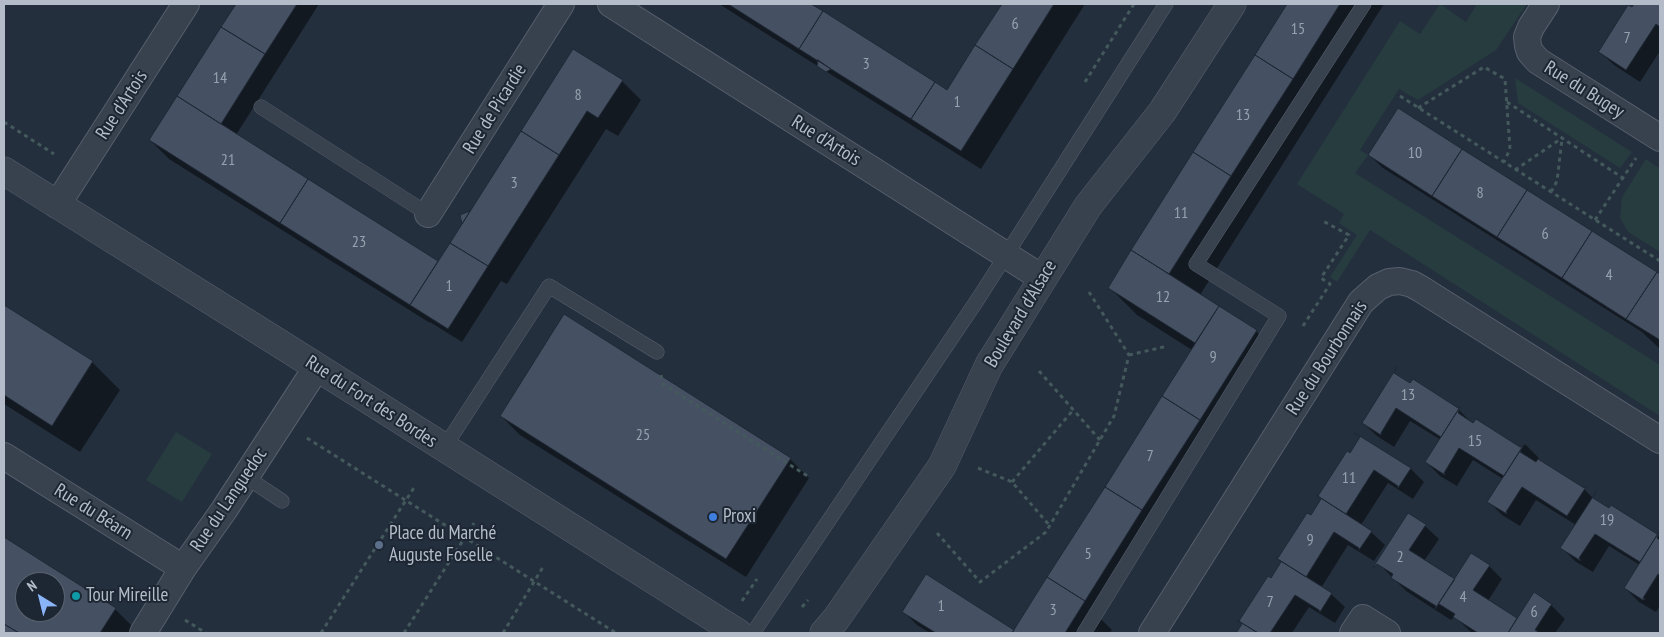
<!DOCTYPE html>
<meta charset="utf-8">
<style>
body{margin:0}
#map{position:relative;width:1664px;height:637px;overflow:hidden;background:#242f3e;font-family:"PT Sans Narrow",sans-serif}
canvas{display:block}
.frame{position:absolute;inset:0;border:5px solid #b4bcc9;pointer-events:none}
.north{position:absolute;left:15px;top:572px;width:50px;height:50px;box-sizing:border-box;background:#1d2633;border:1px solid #59626f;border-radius:50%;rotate:324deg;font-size:14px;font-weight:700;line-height:20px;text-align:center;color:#b4bcc9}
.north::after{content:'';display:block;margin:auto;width:18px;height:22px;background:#8ab4f8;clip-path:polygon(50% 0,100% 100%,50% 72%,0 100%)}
</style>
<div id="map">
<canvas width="1664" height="637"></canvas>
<div class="frame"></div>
<div class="north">N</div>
</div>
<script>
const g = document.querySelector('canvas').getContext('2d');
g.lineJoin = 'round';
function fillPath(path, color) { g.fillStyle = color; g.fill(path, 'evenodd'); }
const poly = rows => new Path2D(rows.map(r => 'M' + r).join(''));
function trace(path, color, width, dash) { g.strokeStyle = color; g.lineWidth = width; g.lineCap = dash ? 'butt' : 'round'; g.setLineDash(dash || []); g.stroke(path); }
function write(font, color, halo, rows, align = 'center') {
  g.font = font + ' "PT Sans Narrow",sans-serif'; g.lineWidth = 4; g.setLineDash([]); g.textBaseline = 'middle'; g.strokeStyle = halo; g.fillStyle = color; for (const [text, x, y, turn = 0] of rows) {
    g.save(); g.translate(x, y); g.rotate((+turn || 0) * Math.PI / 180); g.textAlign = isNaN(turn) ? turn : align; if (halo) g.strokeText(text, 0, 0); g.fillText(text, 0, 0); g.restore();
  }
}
fillPath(poly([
 [1440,4,1466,22,1477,4,1527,4,1496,50,1418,100,1399,89,1360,150,1368,155,1355,173,1660,365,1660,416,1370,230,1337,282,1330,277,1357,235,1339,223,1344,214,1297,184,1400,21,1420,34],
 [1515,78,1632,152,1620,168,1518,103],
 [1646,159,1660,169,1660,252,1628,232,1620,218,1622,197],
 [176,432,212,454,182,502,146,480]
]), '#263c3f');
fillPath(poly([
 [237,4,319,4,236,135,438,263,463,224,462,215,469,213,573,50,622,81,641,100,618,136,606,129,507,284,501,281,462,342,430,322,430,323,169,159,150,140],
 [719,4,809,4,948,92,1003,4,1085,4,981,169],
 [1289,4,1384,4,1200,295,1256,331,1269,344,1094,612,1112,630,1109,633,930,633,917,625,904,612,1014,632,1192,350,1137,315,1110,288],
 [1635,4,1660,4,1660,51,1640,82,1614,65,1600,52],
 [1398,109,1660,276,1660,349,1642,332,1383,168,1369,155],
 [4,306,92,362,120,390,80,452,4,404],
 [1413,381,1459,410,1474,425,1521,449,1525,444,1539,458,1537,460,1584,489,1597,502,1610,510,1612,507,1658,536,1660,538,1660,606,1656,612,1639,602,1625,588,1640,565,1609,546,1593,572,1576,562,1562,548,1576,525,1536,500,1520,526,1502,515,1489,502,1503,479,1473,460,1457,486,1440,476,1426,462,1441,440,1410,421,1394,447,1377,436,1363,423,1411,385],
 [501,416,790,459,809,478,746,577,520,435],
 [1361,438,1411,469,1424,482,1413,499,1388,483,1361,525,1371,532,1385,545,1374,561,1348,545,1321,588,1331,594,1345,607,1335,623,1309,607,1292,633,1238,633,1322,500,1319,497],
 [1425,526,1439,539,1424,561,1455,581,1489,566,1502,579,1488,601,1517,620,1534,594,1551,605,1565,619,1555,633,1472,633,1456,618,1454,617,1451,620,1406,591,1378,563],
 [4,539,115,609,139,633,4,633],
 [25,582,55,582,55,612,25,612]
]), '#0007');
const building = poly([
 [236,4,297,4,265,54,221,27,236,4],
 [728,4,811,4,823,11,799,49,728,4],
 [1002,4,1054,4,1013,69,975,45,1002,4],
 [1287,4,1340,4,1293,79,1255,55,1287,4],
 [1634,4,1660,4,1660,27,1656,24,1626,70,1597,51,1599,51,1628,5,1632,7,1634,4],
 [823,11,935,82,911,119,799,49,823,11],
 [221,27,265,54,221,124,177,96,221,27],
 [975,45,1013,69,961,151,911,119,935,82,947,90,975,45],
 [573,49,623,80,598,118,587,111,559,155,521,131,573,49],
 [1255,55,1293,79,1231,176,1193,152,1255,55],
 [818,60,831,69,826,72,817,66,818,60],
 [177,96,308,179,280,223,149,140,177,96],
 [1398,108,1462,149,1432,196,1368,155,1398,108],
 [521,131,559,155,488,266,450,243,521,131],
 [1462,149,1527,190,1497,237,1432,196,1462,149],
 [1193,152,1231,176,1169,274,1131,250,1193,152],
 [308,179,438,261,410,305,280,223,308,179],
 [1527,190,1592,231,1562,278,1497,237,1527,190],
 [470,211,462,224,460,215,470,211],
 [1592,231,1657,272,1626,319,1562,278,1592,231],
 [450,243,488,266,448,329,410,305,450,243],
 [1131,250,1219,306,1195,343,1108,288,1131,250],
 [1657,272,1660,274,1660,340,1626,319,1657,272],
 [4,305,93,361,52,426,4,395,4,305],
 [1219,306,1257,330,1200,420,1162,396,1219,306],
 [564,314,791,458,726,559,500,416,564,314],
 [1397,367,1394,373,1410,383,1413,379,1458,408,1460,407,1441,437,1396,408,1381,433,1381,435,1362,423,1397,367],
 [1162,396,1200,420,1142,510,1105,487,1162,396],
 [1460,407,1458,413,1473,423,1476,419,1520,447,1523,446,1504,476,1459,448,1444,473,1445,475,1425,462,1460,407],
 [1354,433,1355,433,1411,468,1398,488,1398,486,1374,470,1346,514,1316,495,1318,496,1347,451,1350,453,1360,437,1354,433],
 [1523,446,1520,452,1536,462,1538,459,1584,488,1586,487,1567,516,1522,487,1506,512,1507,514,1487,502,1523,446],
 [1105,487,1142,510,1085,601,1047,577,1105,487],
 [1596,492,1593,498,1609,508,1611,505,1657,534,1659,532,1640,562,1595,534,1579,558,1581,561,1560,548,1596,492],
 [1316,495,1372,531,1359,550,1359,548,1334,532,1306,577,1276,558,1278,558,1307,513,1311,515,1321,499,1316,495],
 [1408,513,1427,525,1425,526,1409,550,1455,579,1435,609,1436,606,1391,578,1393,574,1377,564,1372,569,1408,513],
 [1659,532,1657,538,1660,540,1660,575,1658,574,1643,598,1645,599,1643,600,1624,588,1659,532],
 [4,537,116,608,100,633,19,633,4,624,4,537],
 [25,582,55,582,55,612,25,612,25,582],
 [1471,553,1490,565,1473,590,1517,618,1508,633,1478,633,1453,617,1455,614,1439,604,1435,609,1471,553],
 [1276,558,1332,593,1320,612,1319,610,1295,595,1270,633,1258,633,1237,620,1239,621,1268,576,1271,578,1281,562,1276,558],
 [926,574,1014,630,1012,633,936,633,902,612,926,574],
 [1047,577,1085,601,1065,633,1012,633,1047,577],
 [1534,592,1553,605,1551,605,1535,630,1540,633,1508,633,1534,592],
 [1237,621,1237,620,1258,633,1236,633,1242,624,1237,621],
 [4,624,19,633,4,633,4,624]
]);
fillPath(building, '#455162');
trace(building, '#1f2835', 1);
const service = poly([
 [261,107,428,214],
 [444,448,549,286,657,352],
 [246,477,282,501],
 [753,633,978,299,1166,4],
 [1084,633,1279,316,1196,264,1364,4]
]);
const minor = poly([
 [611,4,1042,278],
 [1546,4,1531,27,1527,37,1528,46,1530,52,1538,61,1660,138],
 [57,205,186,4],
 [428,214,561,4],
 [4,456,183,568],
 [143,633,183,568,224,510,317,367],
 [1152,633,1361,302,1378,287,1389,282,1400,281,1412,284,1421,289,1660,440],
 [1353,633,1363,618,1387,633]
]);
const tertiary = poly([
 [4,171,282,345,738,633],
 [824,633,836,619,942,466,989,365,1088,206,1162,112,1232,4]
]);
trace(service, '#565f6c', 15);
trace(minor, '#565f6c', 28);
trace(tertiary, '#565f6c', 29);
trace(poly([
 [1085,82,1134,4],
 [1400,96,1660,261],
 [1507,102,1623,178],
 [1418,108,1484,67,1505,79,1510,149,1504,162],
 [4,122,54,154],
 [1515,170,1562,138],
 [1551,192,1557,181,1562,139],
 [1595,220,1636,158],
 [1303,326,1330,284,1321,278,1349,235,1321,220],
 [1129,355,1168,346],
 [1039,371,1100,440],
 [661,375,663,384,809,477],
 [307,438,616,633],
 [978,468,1012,482,1050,526],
 [1012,482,1074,409],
 [937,533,980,582,1046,532,1114,416,1129,355,1089,292],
 [742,601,757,579],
 [802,607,808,600],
 [185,620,206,633],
 [321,633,415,486],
 [404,633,474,523],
 [503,633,543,567]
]), '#44595c', 3, [4, 4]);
trace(service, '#38414e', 14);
trace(minor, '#38414e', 26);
trace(tertiary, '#38414e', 28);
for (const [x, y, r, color] of [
 [713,517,5,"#3f7fe0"],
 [379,545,5,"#5c6f8a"],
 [76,596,5,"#0f9aa8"]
]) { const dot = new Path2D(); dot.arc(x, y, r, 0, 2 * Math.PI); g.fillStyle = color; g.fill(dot); trace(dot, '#1d2633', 2); }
write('16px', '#98a1af', null, [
 ["6",1015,24],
 ["15",1298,29],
 ["7",1627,38],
 ["3",866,64],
 ["14",220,78],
 ["8",578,95],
 ["1",957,102],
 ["13",1243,115],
 ["10",1415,153],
 ["21",228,160],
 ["3",514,183],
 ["8",1480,193],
 ["11",1181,213],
 ["6",1545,234],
 ["23",359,242],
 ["4",1609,275],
 ["1",449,286],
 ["12",1163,297],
 ["9",1213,357],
 ["13",1408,395],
 ["25",643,435],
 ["15",1475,441],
 ["7",1150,456],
 ["11",1349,478],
 ["19",1607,520],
 ["9",1310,540],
 ["5",1088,554],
 ["2",1400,557],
 ["4",1463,597],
 ["7",1270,602],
 ["1",941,606],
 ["3",1053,610],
 ["6",1534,612]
]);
write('19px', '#b4bcc9', '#1d2633', [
 ["Rue du Bugey",1584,90,32],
 ["Rue d'Artois",122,105,-57],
 ["Rue de Picardie",495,109,-58],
 ["Rue d'Artois",826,141,32],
 ["Boulevard d'Alsace",1021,314,-59],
 ["Rue du Bourbonnais",1327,358,-57],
 ["Rue du Fort des Bordes",371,402,33],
 ["Rue du Languedoc",229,500,-56],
 ["Rue du Béarn",93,512,32]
]);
write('19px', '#b4bcc9', '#1d2633', [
 ["Proxi",723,517],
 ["Place du Marché",389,534],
 ["Auguste Foselle",389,556],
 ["Tour Mireille",86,596]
], 'left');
</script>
